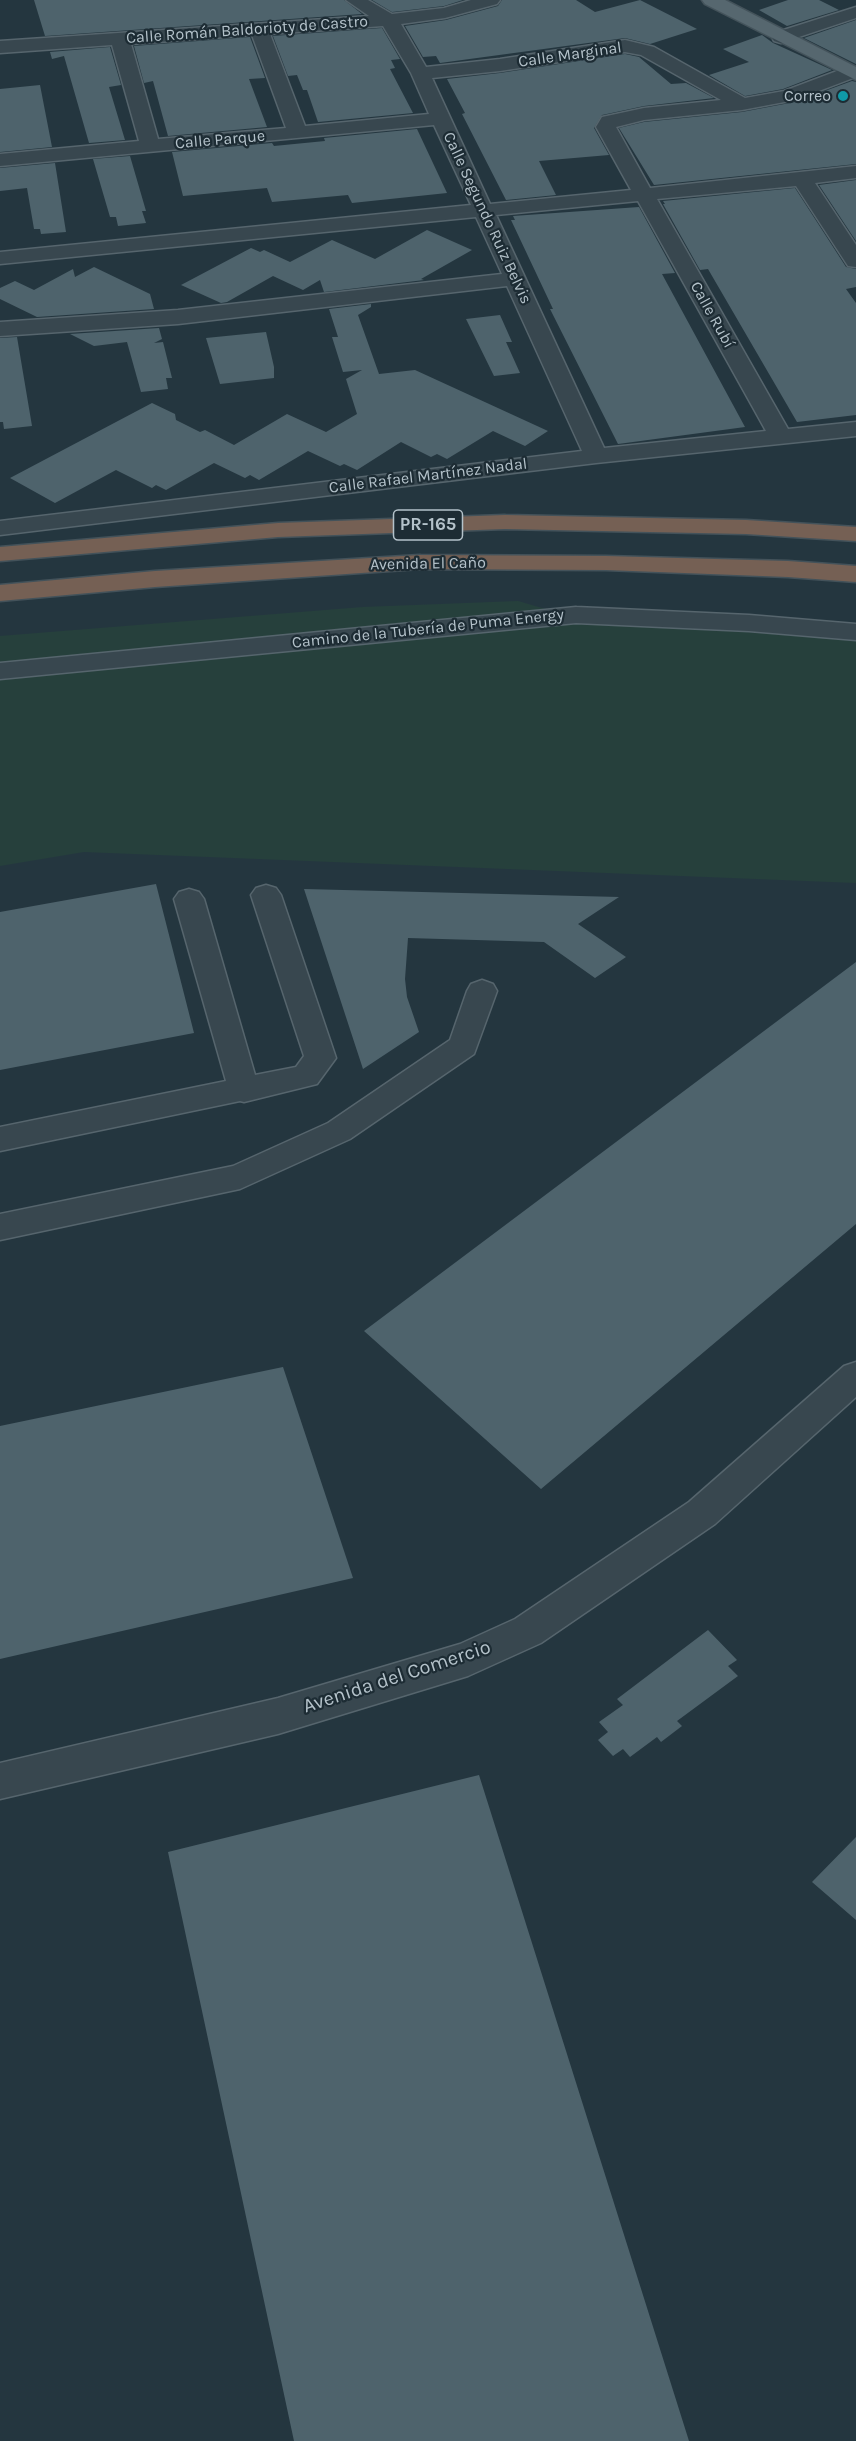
<!DOCTYPE html>
<meta charset="utf-8">
<style>
body{margin:0}
canvas{display:block;background:#24363f}
</style>
<canvas width="856" height="2441"></canvas>
<script>
const g = document.querySelector('canvas').getContext('2d');
g.lineJoin = 'round';
function fillPath(path, color) { g.fillStyle = color; g.fill(path, 'evenodd'); }
const poly = rows => new Path2D(rows.map(r => 'M' + r).join(''));
function trace(path, color, width, dash) { g.strokeStyle = color; g.lineWidth = width; g.lineCap = dash ? 'butt' : 'round'; g.setLineDash(dash || []); g.stroke(path); }
function write(font, color, halo, rows, align = 'center') {
  g.font = font + ' Karla,sans-serif'; g.lineWidth = 4.5; g.setLineDash([]); g.textBaseline = 'middle'; g.strokeStyle = halo; g.fillStyle = color; for (const [text, x, y, turn = 0] of rows) {
    g.save(); g.translate(x, y); g.rotate((+turn || 0) * Math.PI / 180); g.textAlign = isNaN(turn) ? turn : align; if (halo) g.strokeText(text, 0, 0); g.fillText(text, 0, 0); g.restore();
  }
}
fillPath(poly([
 [518,601,583,620,856,640,856,883,84,852,0,866,0,636,363,607]
]), '#26403c');
fillPath(poly([
 [34,0,344,0,362,14,45,36],
 [372,0,463,0,444,6,392,12],
 [502,0,576,0,595,12,640,0,697,29,650,44,625,38,440,63,436,56,423,57,405,26,446,20,498,6],
 [788,0,819,0,839,10,787,26,759,10],
 [856,20,856,64,804,38],
 [382,28,400,59,391,60,395,68,390,69,413,113,318,122,307,90,303,90,297,75,288,76,273,36],
 [762,35,773,43,832,70,783,89,745,96,709,75,749,62,723,49],
 [250,37,265,78,249,79,267,127,168,136,153,81,144,83,134,46],
 [110,47,121,85,109,87,125,140,89,143,64,56,52,59,50,52],
 [625,54,639,57,671,84,686,83,714,98,644,106,602,115,594,128,609,155,539,161,556,195,506,200,462,114,465,113,447,79,500,73],
 [852,81,856,82,856,164,654,185,619,128,644,122,742,112,795,102],
 [40,85,52,147,0,152,0,89],
 [417,129,447,193,352,203,348,195,272,202,267,188,183,196,172,152,272,143,274,146,325,141,324,138],
 [130,156,146,211,142,211,146,223,118,226,116,217,110,217,93,159],
 [55,163,66,232,41,234,40,229,34,229,27,188,0,191,0,168],
 [856,180,856,241,819,185],
 [795,188,846,267,856,269,856,287,846,289,856,303,856,415,797,422,708,269,700,270,663,204,665,204,663,201],
 [639,207,675,273,662,274,745,427,618,444,550,309,553,309,511,220,515,220,513,216],
 [427,230,472,250,421,279,424,280,324,292,320,280,303,290,273,276,227,302,221,303,181,285,251,248,260,252,264,250,290,262,332,240,375,259],
 [94,267,150,294,154,309,37,317,0,299,0,288,15,281,34,290,73,269,75,277],
 [371,304,371,307,358,315,379,374,415,370,548,431,525,446,493,431,447,459,437,454,431,457,401,442,357,470,344,464,340,466,308,451,259,480,250,475,245,478,214,463,166,490,156,485,152,488,116,470,55,503,10,478,152,403,175,414,176,420,200,432,205,430,234,445,287,414,326,432,357,414,346,379,362,370,343,372,332,337,338,337,329,309],
 [500,315,512,342,506,342,520,373,494,376,466,319],
 [159,328,162,339,154,343,163,342,172,378,166,378,168,389,141,392,127,342,94,346,70,334],
 [266,332,274,367,274,378,220,384,206,338],
 [17,337,32,426,4,429,3,422,0,422,0,338],
 [156,884,194,1033,0,1070,0,912],
 [304,889,619,897,578,924,626,957,595,978,544,942,408,938,405,979,407,997,419,1032,363,1069],
 [856,962,856,1224,541,1489,364,1331],
 [283,1367,353,1578,0,1659,0,1426],
 [708,1630,737,1660,728,1666,738,1676,677,1721,682,1726,661,1742,657,1737,630,1757,623,1749,613,1756,598,1740,608,1732,599,1722,623,1705,617,1699],
 [479,1775,689,2441,294,2441,168,1852],
 [856,1837,856,1920,812,1882]
]), '#4e636c');
const minor = poly([
 [346,0,368,0,392,14,444,8,471,0,500,0,497,4,445,18,401,24,426,67,500,59,625,40,654,47,745,98,784,91,845,68,856,67,856,77,795,100,742,110,644,120,616,127,650,188,856,166,856,178,815,183,856,245,856,267,848,266,796,186,657,199,788,429,856,422,856,436,596,463,0,535,0,521,582,451,507,286,178,324,0,336,0,322,178,310,502,274,476,217,0,264,0,252,471,205,434,125,0,166,0,154,139,141,112,45,0,53,0,41,369,16,346,0],
 [383,26,411,73,429,114,305,126,270,34,383,26],
 [252,35,286,128,158,139,131,44,252,35],
 [625,52,641,55,721,100,644,108,602,117,596,127,631,190,490,204,432,78,500,71,625,52],
 [638,201,766,431,604,448,496,215,638,201],
 [856,7,856,18,781,43,774,41,772,37,774,33,856,7],
 [576,607,749,615,856,624,856,640,749,631,576,623,0,679,0,663,576,607],
 [266,885,276,888,281,895,336,1058,317,1084,244,1102,240,1101,0,1151,0,1127,226,1081,174,899,179,892,189,889,199,892,204,899,255,1075,296,1067,304,1056,251,895,256,888,266,885],
 [482,980,493,984,497,991,474,1054,350,1139,240,1189,0,1240,0,1214,233,1166,328,1123,450,1040,467,991,471,984,482,980],
 [856,1362,856,1397,715,1524,541,1643,468,1676,278,1734,0,1799,0,1763,278,1698,460,1644,515,1619,689,1502,844,1366,856,1362]
]);
const major = poly([
 [702,0,725,0,856,67,856,80,705,4,702,0]
]);
const highway = poly([
 [505,515,746,520,856,527,856,541,746,534,505,529,278,537,0,561,0,547,278,523,505,515],
 [420,555,606,556,788,561,856,566,856,582,788,577,606,570,420,569,155,587,0,601,0,585,155,571,420,555]
]);
trace(minor, '#56656d', 3);
trace(major, '#44535b', 3);
trace(highway, '#43525a', 3);
fillPath(minor, '#38474f');
fillPath(major, '#56676f');
fillPath(highway, '#756054');
for (const [x, y, r, color] of [
 [843,96,6,"#0f9aa8"]
]) { const dot = new Path2D(); dot.arc(x, y, r, 0, 2 * Math.PI); g.fillStyle = color; g.fill(dot); trace(dot, '#1d2c34', 2); }
write('16px', '#b4c2ca', '#1d2c34', [
 ["Calle Román Baldorioty de Castro",247,30,-4],
 ["Calle Marginal",570,55,-8],
 ["Calle Parque",220,140,-5],
 ["Calle Segundo Ruiz Belvis",487,218,65],
 ["Calle Rubí",712,315,61],
 ["Calle Rafael Martínez Nadal",428,476,-7],
 ["Avenida El Caño",428,564,-1],
 ["Camino de la Tubería de Puma Energy",428,629,-6]
]);
write('16px', '#b4c2ca', '#1d2c34', [
 ["Correo",831,96]
], 'right');
for (const [x, y, w] of [
 [428,525,69]
]) { const box = new Path2D(); box.roundRect(x - w / 2, y - 15, w, 30, 4.5); g.fillStyle = '#1d2c34'; g.fill(box); trace(box, '#b4c2ca', 1.5); }
write('bold 18px', '#b4c2ca', null, [
 ["PR-165",428,525]
]);
write('20px', '#b4c2ca', '#1d2c34', [
 ["Avenida del Comercio",397,1677,-18]
]);
</script>
